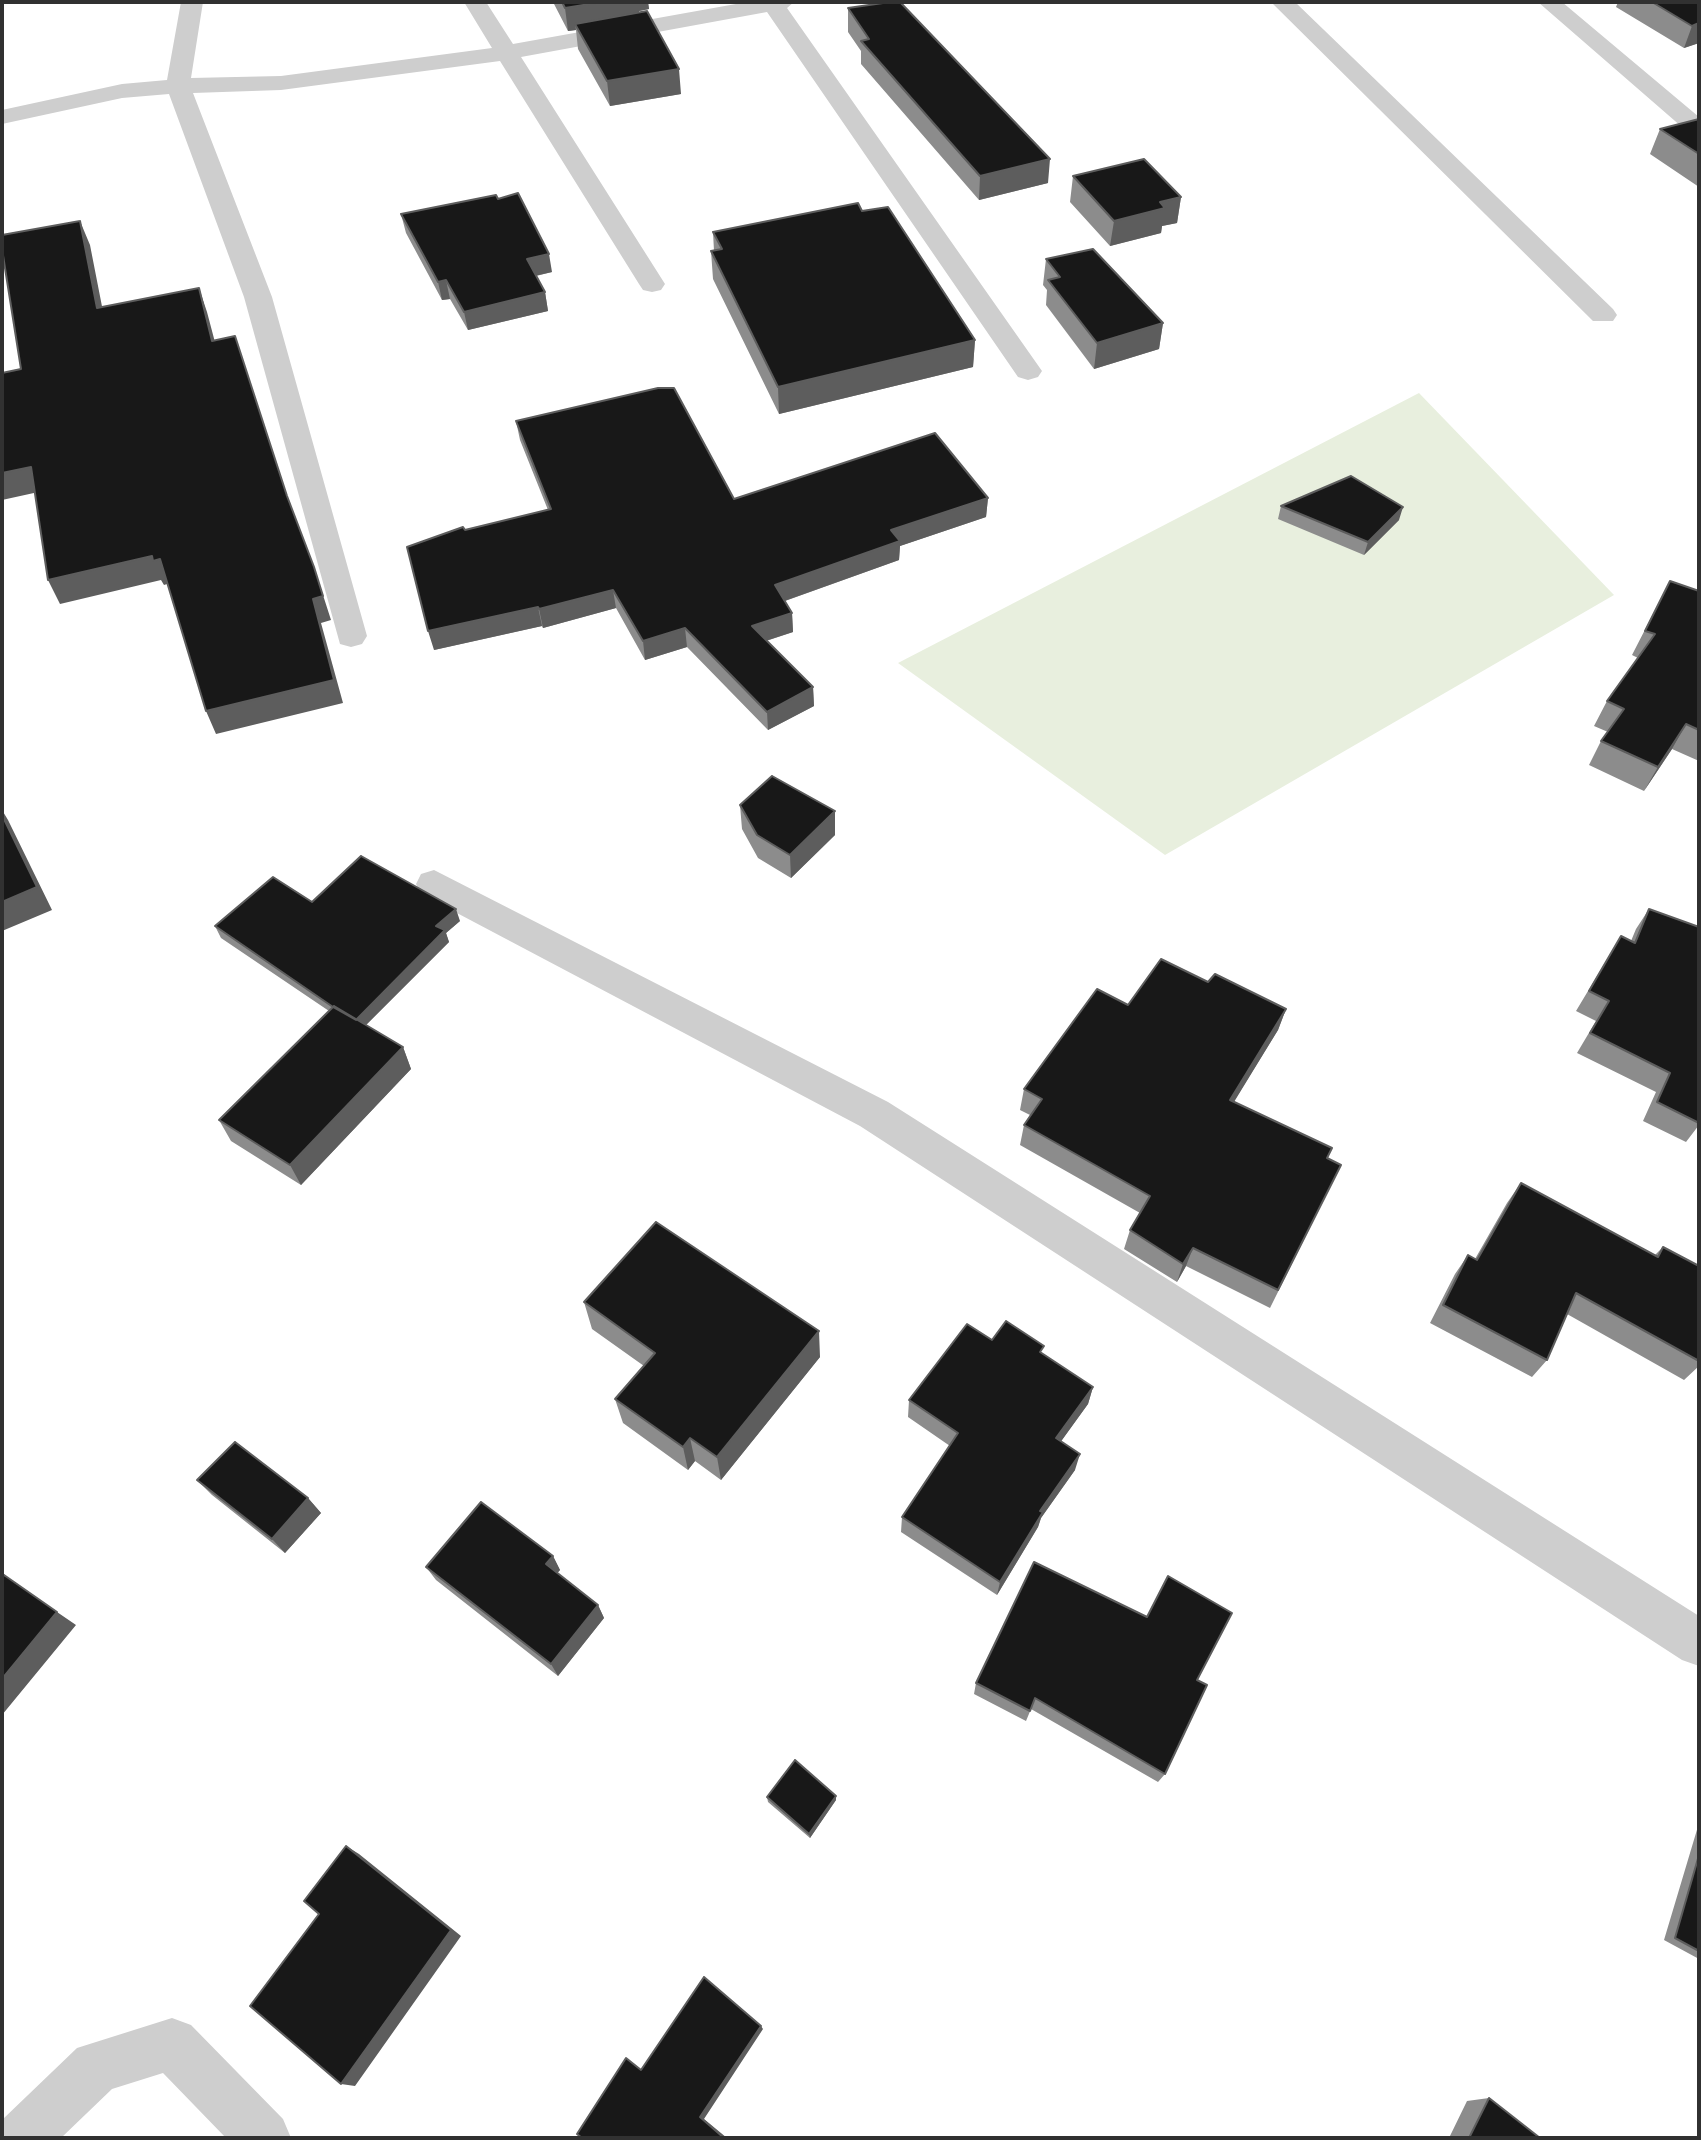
<!DOCTYPE html>
<style>
body{margin:0}
#map{position:relative;width:1701px;height:2140px;overflow:hidden;background:#fff;font-family:"PT Sans",sans-serif}
canvas{display:block}
.frame{position:absolute;inset:0;border:4px solid #313131;pointer-events:none}
</style>
<div id="map">
<canvas width="1701" height="2140"></canvas>
<div class="frame"></div>
</div>
<script>
const g = document.querySelector('canvas').getContext('2d');
g.lineJoin = 'round';
function fillPath(path, color) { g.fillStyle = color; g.fill(path, 'evenodd'); }
const poly = rows => new Path2D(rows.map(r => 'M' + r).join(''));
function trace(path, color, width, dash) { g.strokeStyle = color; g.lineWidth = width; g.lineCap = dash ? 'butt' : 'round'; g.setLineDash(dash || []); g.stroke(path); }
fillPath(poly([
 [1419,393,1614,595,1165,855,898,663]
]), '#e8efde');
fillPath(poly([
 [181,2,203,2,191,78,281,76,492,48,464,2,486,2,513,44,747,2,794,2,787,8,1042,371,1038,377,1028,380,1018,377,767,12,521,57,665,284,661,290,652,292,643,290,639,284,500,61,281,90,193,93,272,297,367,636,362,644,351,647,340,644,244,297,169,94,122,98,2,124,2,110,122,84,167,80,181,2],
 [1271,2,1295,2,1613,309,1617,315,1613,321,1593,321,1271,2],
 [1538,2,1562,2,1699,117,1699,136,1690,134,1538,2],
 [434,870,888,1102,1699,1616,1699,1666,1682,1660,860,1126,421,894,416,884,421,874,434,870],
 [172,2018,191,2025,283,2119,291,2138,226,2138,163,2073,112,2089,61,2138,2,2138,3,2119,77,2048,172,2018]
]), '#cecece');
fillPath(poly([
 [553,2,648,2,649,9,639,11,639,13,681,94,610,106,578,49,576,30,568,31],
 [1618,2,1699,2,1699,43,1684,48,1616,7],
 [848,8,1048,183,979,200,861,64,861,51,848,32],
 [1699,119,1699,187,1650,154,1660,129],
 [1073,176,1181,197,1177,223,1162,226,1161,233,1110,246,1070,202],
 [862,211,975,340,973,367,779,414,713,279,711,251,714,251,713,232],
 [401,214,552,272,536,276,545,292,548,311,468,330,450,299,442,300,406,233],
 [1046,259,1163,323,1159,349,1094,369,1046,305,1047,290,1043,285],
 [516,421,734,499,988,498,986,517,900,546,899,560,785,601,792,613,793,632,766,641,813,687,814,706,768,730,687,647,645,660,616,608,543,628,542,626,434,650,548,510,520,440],
 [1281,506,1399,520,1364,555,1278,519],
 [1670,581,1699,591,1699,761,1672,749,1644,791,1589,765,1601,741,1608,732,1594,726,1607,701,1638,658,1632,655],
 [740,805,835,811,835,835,791,878,758,858,742,829],
 [312,902,460,921,446,933,449,942,366,1025,403,1047,411,1069,301,1185,231,1141,219,1120,329,1011,221,938,215,926],
 [1649,909,1699,927,1699,1125,1686,1142,1643,1121,1656,1092,1577,1053,1596,1021,1576,1011,1621,936,1631,941,1636,929],
 [1208,982,1286,1009,1278,1030,1234,1101,1327,1159,1341,1165,1270,1308,1186,1266,1177,1282,1124,1249,1130,1230,1140,1213,1020,1145,1024,1125,1030,1115,1020,1110,1024,1089,1128,1005],
 [1521,1183,1655,1255,1663,1247,1699,1266,1699,1366,1684,1380,1567,1314,1547,1360,1532,1377,1430,1323,1455,1274,1468,1255,1475,1259,1507,1203],
 [584,1302,820,1357,721,1480,695,1461,688,1470,623,1423,615,1399,644,1366,592,1329],
 [992,1340,1043,1354,1093,1387,1088,1404,1061,1441,1075,1470,1041,1518,1038,1527,997,1595,901,1532,902,1517,950,1446,908,1417,909,1400],
 [197,1480,308,1498,321,1513,285,1553,212,1495],
 [553,1556,560,1570,557,1573,598,1605,604,1618,558,1676,436,1580,426,1567],
 [1197,1680,1165,1774,1158,1782,1031,1709,1026,1721,974,1694,976,1683],
 [836,1796,836,1800,810,1838,768,1802,767,1797],
 [1699,1823,1699,1959,1664,1940],
 [1489,2098,1540,2138,1449,2138,1467,2101]
]), '#8c8c8c');
fillPath(poly([
 [602,2,648,2,649,9,639,11,640,19,575,24,576,30,568,31,565,8],
 [1699,23,1699,43,1684,48,1692,26],
 [679,69,681,94,610,106,607,81],
 [1050,159,1048,183,979,200,980,176],
 [1181,197,1177,223,1162,226,1161,233,1110,246,1114,221,1160,202],
 [80,221,90,245,107,332,97,308],
 [549,254,552,272,530,277,527,259],
 [446,280,450,299,442,300,438,282],
 [199,288,207,312,221,365,212,341],
 [545,292,548,311,468,330,464,312],
 [1163,323,1159,349,1094,369,1097,343],
 [975,340,973,367,779,414,778,387],
 [31,467,43,491,2,500,2,473],
 [988,498,986,517,900,546,899,560,776,604,775,585,891,530],
 [1403,507,1399,520,1364,555,1368,542],
 [152,556,160,559,170,583,164,585,161,580,60,604,48,580],
 [314,567,331,620,321,623,343,703,216,734,206,711,313,599],
 [613,590,616,608,543,628,539,609],
 [538,607,542,626,434,650,428,631],
 [792,613,793,632,753,645,752,626],
 [685,628,687,647,645,660,643,641],
 [813,687,814,706,768,730,767,712],
 [1686,724,1672,749,1644,791,1658,767],
 [2,810,8,820,52,910,2,931],
 [835,811,835,835,791,878,790,855],
 [456,909,460,921,446,933,449,942,359,1032,354,1021,436,926],
 [1286,1009,1278,1030,1223,1120,1230,1100],
 [403,1047,411,1069,301,1185,290,1165],
 [1193,1248,1186,1266,1177,1282,1183,1264],
 [819,1331,820,1357,721,1480,717,1457],
 [1093,1387,1088,1404,1052,1454,1056,1438],
 [690,1438,695,1461,688,1470,683,1447],
 [1080,1454,1075,1470,1041,1518,1038,1527,997,1595,1000,1582,1040,1511],
 [308,1498,321,1513,285,1553,272,1539],
 [553,1556,560,1570,553,1578,546,1564],
 [598,1605,604,1618,558,1676,551,1664],
 [57,1612,76,1625,2,1715,2,1679],
 [836,1796,836,1800,810,1838,809,1834],
 [346,1846,359,1854,461,1936,355,2086,341,2084],
 [761,2026,763,2029,704,2119,727,2138,724,2138,700,2117]
]), '#5d5d5d');
const building = poly([
 [562,2,602,2,565,8,562,2],
 [890,2,900,2,1050,159,980,176,861,41,869,39,848,8,890,2],
 [1652,2,1699,2,1699,23,1692,26,1652,2],
 [647,11,679,69,607,81,575,24,647,11],
 [1699,119,1699,154,1660,129,1699,119],
 [1144,159,1181,197,1160,202,1165,208,1114,221,1073,176,1144,159],
 [518,193,549,254,527,259,545,292,464,312,446,280,438,282,401,214,496,195,498,199,518,193],
 [858,203,862,211,888,207,975,340,778,387,711,251,722,249,713,232,858,203],
 [80,221,97,308,199,288,212,341,235,336,287,496,314,567,323,596,313,599,334,680,206,711,160,559,153,561,152,556,48,580,31,467,2,473,2,373,21,369,2,249,2,235,80,221],
 [1093,249,1163,323,1097,343,1048,280,1060,277,1046,259,1093,249],
 [658,388,674,388,734,499,935,433,988,498,891,530,900,541,775,585,792,613,752,626,813,687,767,712,685,628,643,641,613,590,539,609,538,607,428,631,407,547,463,527,465,530,551,509,516,421,658,388],
 [1351,476,1403,507,1368,542,1281,506,1351,476],
 [1670,581,1699,591,1699,730,1686,724,1658,767,1601,741,1624,709,1607,701,1655,634,1645,631,1670,581],
 [772,776,835,811,790,855,757,835,740,805,772,776],
 [2,815,37,887,2,902,2,815],
 [361,856,456,909,436,926,445,930,356,1020,333,1007,215,926,273,877,312,902,361,856],
 [1649,909,1699,927,1699,1123,1657,1102,1670,1073,1590,1033,1609,1001,1589,991,1621,936,1635,943,1649,909],
 [1161,959,1208,982,1215,974,1286,1009,1230,1100,1332,1148,1327,1158,1341,1165,1278,1290,1193,1248,1183,1264,1130,1230,1150,1196,1024,1125,1042,1099,1024,1089,1097,989,1128,1005,1161,959],
 [334,1006,403,1047,290,1165,219,1120,334,1006],
 [1521,1183,1658,1257,1663,1247,1699,1266,1699,1361,1576,1293,1547,1360,1443,1305,1468,1255,1477,1260,1521,1183],
 [656,1222,819,1331,717,1457,690,1438,683,1447,615,1399,655,1353,584,1302,656,1222],
 [1006,1321,1044,1346,1040,1352,1093,1387,1056,1438,1080,1454,1040,1511,1043,1512,1000,1582,902,1517,958,1433,909,1400,967,1324,992,1340,1006,1321],
 [235,1442,308,1498,272,1539,197,1480,235,1442],
 [481,1502,553,1556,546,1564,598,1605,551,1664,426,1567,481,1502],
 [1034,1562,1147,1617,1168,1576,1232,1613,1197,1680,1207,1685,1165,1774,1035,1698,1030,1711,976,1683,1034,1562],
 [4,1575,57,1612,2,1679,2,1577,4,1575],
 [795,1760,836,1796,809,1834,767,1797,795,1760],
 [346,1846,451,1930,341,2084,250,2006,319,1914,304,1901,346,1846],
 [1699,1855,1699,1951,1675,1938,1699,1855],
 [704,1977,761,2026,700,2117,724,2138,582,2138,577,2134,626,2058,641,2070,704,1977],
 [1489,2098,1540,2138,1469,2138,1489,2098]
]);
fillPath(building, '#181818');
trace(building, '#5d5d5d', 2);
</script>
